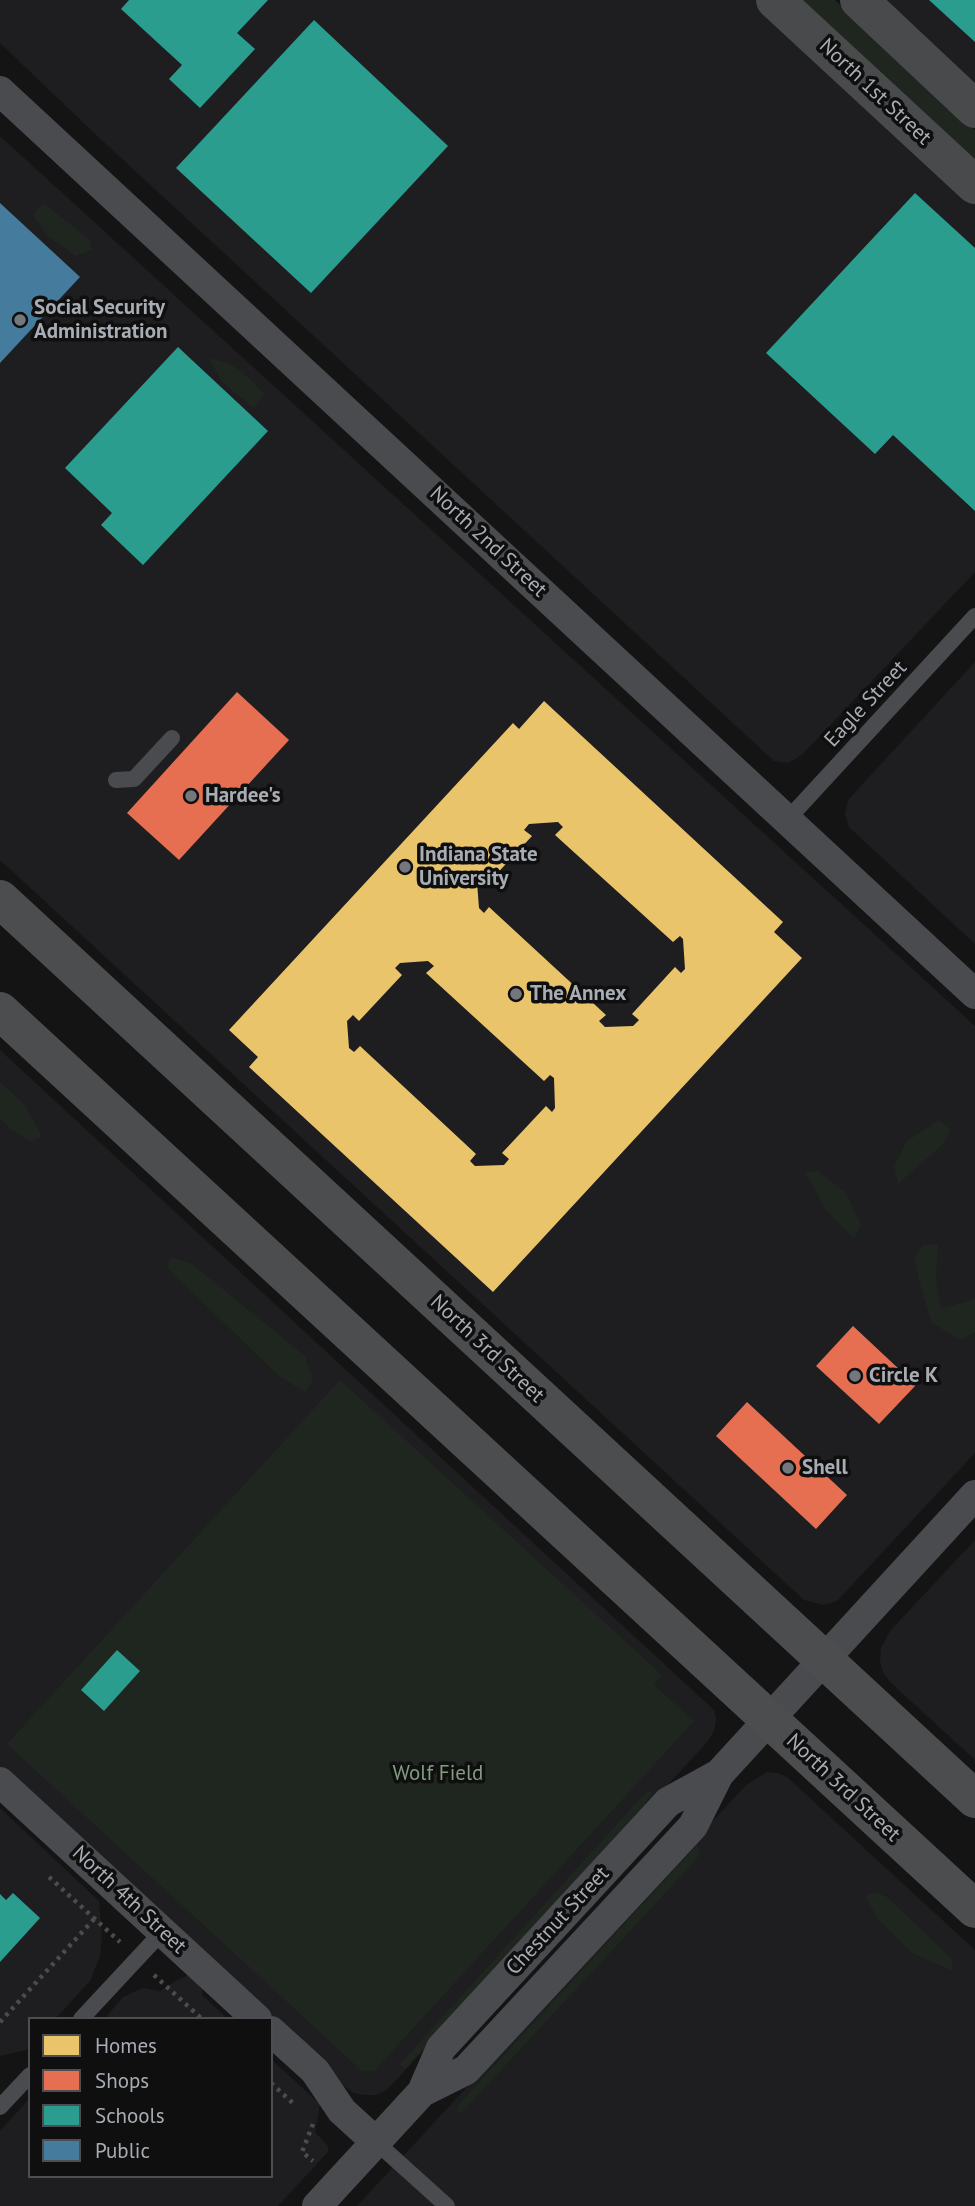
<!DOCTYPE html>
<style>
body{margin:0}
#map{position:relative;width:975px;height:2206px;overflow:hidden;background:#141415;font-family:"PT Sans",sans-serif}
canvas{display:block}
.legend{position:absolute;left:28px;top:2017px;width:245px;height:161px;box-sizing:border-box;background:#0f0f10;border:2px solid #4c4e52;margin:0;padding:9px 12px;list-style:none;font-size:21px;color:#a8adb4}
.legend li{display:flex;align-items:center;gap:14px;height:35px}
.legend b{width:35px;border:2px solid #4c4e52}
</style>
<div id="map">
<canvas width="975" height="2206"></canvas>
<ul class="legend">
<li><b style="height:19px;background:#e9c46a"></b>Homes</li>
<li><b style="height:19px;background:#e76f51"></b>Shops</li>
<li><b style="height:19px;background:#2a9d8f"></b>Schools</li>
<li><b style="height:19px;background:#457b9d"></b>Public</li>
</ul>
</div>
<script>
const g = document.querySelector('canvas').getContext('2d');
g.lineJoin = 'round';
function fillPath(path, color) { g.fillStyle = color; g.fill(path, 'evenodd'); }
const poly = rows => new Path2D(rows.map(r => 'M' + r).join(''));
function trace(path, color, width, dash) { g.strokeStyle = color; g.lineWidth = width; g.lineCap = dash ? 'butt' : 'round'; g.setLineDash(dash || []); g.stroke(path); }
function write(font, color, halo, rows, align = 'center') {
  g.font = font + ' "PT Sans",sans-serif'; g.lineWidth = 7; g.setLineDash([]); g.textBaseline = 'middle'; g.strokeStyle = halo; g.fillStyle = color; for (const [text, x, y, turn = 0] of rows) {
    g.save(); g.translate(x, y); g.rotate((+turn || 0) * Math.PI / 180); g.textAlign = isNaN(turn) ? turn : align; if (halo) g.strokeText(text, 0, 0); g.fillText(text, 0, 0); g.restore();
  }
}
fillPath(poly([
 [0,0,755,0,975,203,975,572,802,755,788,763,774,761,94,133,0,43],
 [882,0,975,0,975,86],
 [0,136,975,1026,975,1453,837,1601,824,1605,804,1600,0,860],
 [975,662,975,944,849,827,845,814,848,800,857,790],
 [0,1050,714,1710,716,1719,714,1731,708,1741,387,2090,376,2095,364,2095,353,2093,343,2085,0,1768],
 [975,1540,975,1760,890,1682,883,1672,880,1662,881,1648,890,1631],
 [767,1772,777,1773,787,1777,975,1950,975,2206,357,2206,746,1785],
 [0,1808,99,1901,102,1936,100,1956,90,1981,55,2019,30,2019,30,2046,26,2050,0,2056],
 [191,1974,203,1986,202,1995,228,2019,104,2019,123,1997,143,1988,160,1991,177,1980],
 [271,2059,320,2104,315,2132,328,2146,328,2152,278,2206,0,2206,0,2131,30,2098,30,2176,271,2176]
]), '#1e1e20');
fillPath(poly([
 [802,0,835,0,975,130,975,160],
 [43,203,89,239,92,250,76,256,49,237,33,215],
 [209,358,231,364,251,380,264,394,254,408,222,382],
 [0,1082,25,1105,42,1136,31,1142,12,1130,0,1118],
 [939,1120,951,1130,943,1144,898,1184,894,1166,907,1141],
 [818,1171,846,1193,861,1225,854,1239,826,1210,805,1172],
 [938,1244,936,1280,941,1308,966,1302,975,1298,975,1332,960,1340,932,1323,921,1288,914,1257,923,1245],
 [171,1257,192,1264,305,1356,313,1380,305,1392,279,1376,167,1268],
 [340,1380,662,1675,654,1685,694,1721,374,2071,362,2071,7,1744],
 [646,1792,652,1792,644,1805,406,2068,399,2065],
 [697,1845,700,1853,695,1861,463,2111,457,2114,459,2104],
 [875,1892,887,1897,952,1959,953,1971,912,1953,878,1919,865,1896]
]), '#1f251f');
fillPath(poly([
 [544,701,783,922,774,932,802,958,493,1292,249,1067,258,1057,229,1030,513,723,519,729],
 [558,822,563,827,555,835,673,942,680,936,683,939,685,969,681,973,675,967,632,1014,639,1020,633,1026,605,1027,599,1021,606,1015,489,907,484,913,479,908,477,882,482,876,489,882,532,836,524,830,529,824],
 [428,961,434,966,426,973,544,1081,550,1075,554,1078,555,1108,552,1112,546,1106,502,1153,509,1159,504,1165,475,1166,470,1161,476,1154,360,1046,354,1052,349,1048,347,1021,353,1015,359,1021,402,975,395,968,400,963]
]), '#e9c46a');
fillPath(poly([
 [237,692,289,740,179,860,127,813],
 [853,1326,916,1385,879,1424,816,1366],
 [747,1402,847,1495,816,1529,716,1436]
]), '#e76f51');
fillPath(poly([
 [129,0,268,0,237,33,255,49,200,108,169,79,182,65,121,9],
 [929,0,975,0,975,42],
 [314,20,448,146,311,293,176,168],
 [915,193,975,248,975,511,893,435,875,454,766,353],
 [178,347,268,431,143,565,101,525,112,513,65,468],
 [117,1650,140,1671,104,1711,81,1690],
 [13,1893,40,1918,0,1962,0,1894,6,1900]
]), '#2a9d8f');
fillPath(poly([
 [0,203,80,277,0,363]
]), '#457b9d');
trace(poly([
 [49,1877,120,1942],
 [154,1975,202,2019],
 [0,2022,95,1918],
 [271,2083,296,2106],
 [313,2124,302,2152,313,2161]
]), '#4b4c4e', 4.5, [3.5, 5]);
trace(poly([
 [116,780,134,779,172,738],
 [787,820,975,616],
 [81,2019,162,1932],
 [0,2107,30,2075],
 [376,2142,447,2206]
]), '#4a4b4e', 16);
trace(poly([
 [0,91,975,994],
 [0,1782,257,2019],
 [271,2031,315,2071,342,2111,376,2142],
 [422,2092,466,2070,693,1826,719,1774,975,1495],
 [317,2206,422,2092,441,2048,668,1802,719,1774]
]), '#4a4b4e', 30);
trace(poly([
 [775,0,975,185],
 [859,0,975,109]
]), '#484a4b', 38);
trace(poly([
 [0,899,975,1799],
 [0,1011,975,1909]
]), '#4c4d4e', 38);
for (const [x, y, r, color] of [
 [20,320,7,"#74777c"],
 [191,796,7,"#74777c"],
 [405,867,7,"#74777c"],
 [516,994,7,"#74777c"],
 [855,1376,7,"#74777c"],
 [788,1468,7,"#74777c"]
]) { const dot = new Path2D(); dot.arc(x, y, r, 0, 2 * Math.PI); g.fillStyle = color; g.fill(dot); trace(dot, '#0f0f10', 2.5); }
write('21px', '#a8adb4', '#0f0f10', [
 ["North 1st Street",875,92,43],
 ["North 2nd Street",488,542,43],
 ["Eagle Street",866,704,-47],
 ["North 3rd Street",487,1349,43],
 ["North 3rd Street",843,1788,43],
 ["North 4th Street",129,1900,43],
 ["Chestnut Street",558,1921,-47]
]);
write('bold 21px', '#a8adb4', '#0f0f10', [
 ["Social Security",34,308],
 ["Administration",34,332],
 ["Hardee's",205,796],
 ["Indiana State",419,855],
 ["University",419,879],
 ["The Annex",530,994],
 ["Circle K",869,1376],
 ["Shell",802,1468]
], 'left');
write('21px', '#839d81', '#0f0f10', [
 ["Wolf Field",438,1774]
]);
</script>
